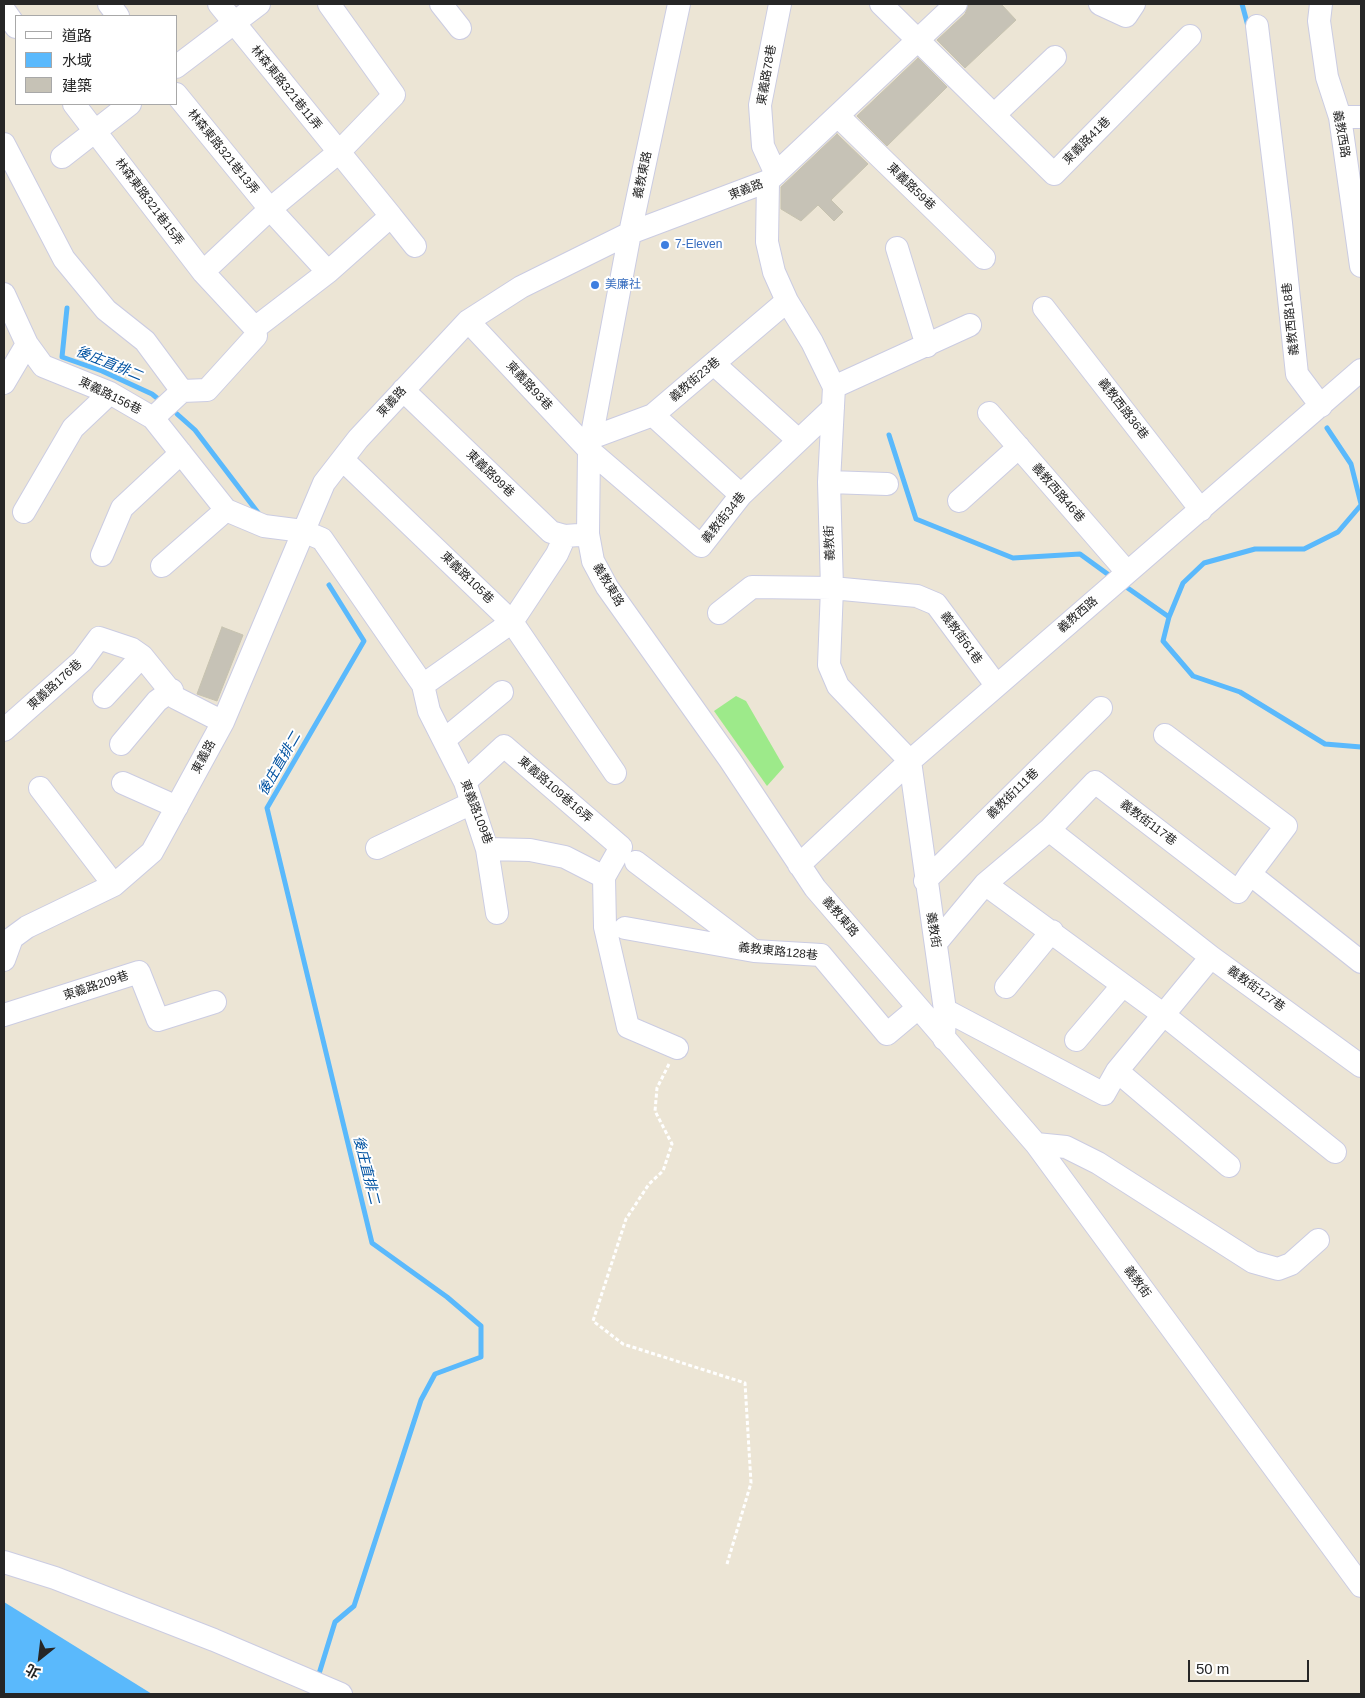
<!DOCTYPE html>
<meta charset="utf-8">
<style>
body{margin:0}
#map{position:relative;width:1365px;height:1698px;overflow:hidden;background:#ece5d5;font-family:Arial,"Noto Sans TC",sans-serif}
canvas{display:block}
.frame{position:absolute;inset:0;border:5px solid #262626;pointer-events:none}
.legend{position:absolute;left:15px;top:15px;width:162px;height:90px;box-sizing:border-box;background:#fff;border:1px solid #a8a8a8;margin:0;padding:6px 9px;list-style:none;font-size:15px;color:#262626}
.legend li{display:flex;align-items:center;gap:10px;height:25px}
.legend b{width:25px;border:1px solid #a8a8a8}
.north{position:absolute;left:15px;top:1633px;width:50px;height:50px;-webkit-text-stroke:4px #fff;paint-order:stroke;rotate:209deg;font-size:14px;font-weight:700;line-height:20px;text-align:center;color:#262626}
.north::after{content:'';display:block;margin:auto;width:18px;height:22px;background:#262626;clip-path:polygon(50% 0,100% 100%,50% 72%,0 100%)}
.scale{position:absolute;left:1188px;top:1660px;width:121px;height:22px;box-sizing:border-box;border:2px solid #262626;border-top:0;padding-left:6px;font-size:15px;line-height:18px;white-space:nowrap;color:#262626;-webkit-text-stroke:4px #fff;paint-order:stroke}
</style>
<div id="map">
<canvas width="1365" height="1698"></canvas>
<div class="frame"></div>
<ul class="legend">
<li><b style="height:6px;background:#fff"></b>道路</li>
<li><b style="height:14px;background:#5ab9fc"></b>水域</li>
<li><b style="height:14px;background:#c6c2b6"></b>建築</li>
</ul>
<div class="north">北</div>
<div class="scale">50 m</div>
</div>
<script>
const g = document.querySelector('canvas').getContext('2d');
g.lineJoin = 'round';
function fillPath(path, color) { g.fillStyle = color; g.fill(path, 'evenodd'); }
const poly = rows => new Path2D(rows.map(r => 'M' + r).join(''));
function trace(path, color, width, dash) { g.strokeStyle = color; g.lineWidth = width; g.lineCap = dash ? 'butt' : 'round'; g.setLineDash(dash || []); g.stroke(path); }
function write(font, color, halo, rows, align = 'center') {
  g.font = font + ' Arial,"Noto Sans TC",sans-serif'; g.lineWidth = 4; g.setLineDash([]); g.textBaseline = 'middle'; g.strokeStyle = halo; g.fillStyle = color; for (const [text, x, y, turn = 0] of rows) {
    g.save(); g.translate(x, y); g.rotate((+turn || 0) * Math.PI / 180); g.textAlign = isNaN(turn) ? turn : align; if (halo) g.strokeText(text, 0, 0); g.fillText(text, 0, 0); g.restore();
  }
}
fillPath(poly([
 [736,696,746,701,784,767,767,786,714,711]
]), '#9dea8a');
fillPath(poly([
 [4,1602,152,1694,4,1694]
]), '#5ab9fc');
trace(poly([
 [1242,4,1248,26],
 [67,308,62,357,102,371,152,394,162,402],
 [177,414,195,430,259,514],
 [1327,428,1351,464,1361,504],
 [889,435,916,519,1013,558,1080,554,1113,578],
 [1361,505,1338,532,1304,549,1255,549,1204,563,1183,583,1169,617,1163,641,1193,676,1240,692,1325,744,1361,747],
 [1122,584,1169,617],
 [318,1677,335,1622,354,1606,421,1400,435,1374,481,1357,481,1326,447,1297,372,1243,267,808,364,641,329,585]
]), '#5ab9fc', 5);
const building = poly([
 [969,4,1001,4,1016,20,965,68,937,40,965,14,969,4],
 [918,58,947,87,887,146,857,116,918,58],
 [837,134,868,164,831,200,843,212,834,221,818,205,801,221,781,209,781,187,837,134],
 [222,627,243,635,217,701,197,694,222,627]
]);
fillPath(building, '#c6c2b6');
trace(building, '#c6c2af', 1);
const minor = poly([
 [109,4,118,16],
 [441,4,460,28],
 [679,4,630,233,589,450,588,534,593,561,607,587,730,760,815,888,1036,1144,1361,1586],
 [881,4,1054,174,1190,36],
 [1100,4,1126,16,1134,4],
 [1321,4,1319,21,1327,77,1340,117,1361,266],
 [4,10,16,27],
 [1257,26,1281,223,1297,374,1321,406],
 [176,67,259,4],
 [176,94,270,209,328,272],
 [74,104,203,272,255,328],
 [994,115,1055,57],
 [838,116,984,258],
 [1340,117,1361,117],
 [4,144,64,259,106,310,145,341,182,391],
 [62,157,130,104],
 [776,174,763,146,760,105,780,4],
 [768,181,767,242,774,272,787,301,812,342,834,387,829,482,832,588,829,665,838,686,910,761,945,1010,944,1039],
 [391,216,415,246],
 [897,248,927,346],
 [203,272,270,209,339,152,394,95,329,4],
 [4,294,27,344,43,366,110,393,153,418,226,510,264,526,303,531,322,539,423,685,429,711,465,782,487,849,530,850,565,857,604,877,605,927,628,1027,677,1048],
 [1044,308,1201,510],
 [468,321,589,450,701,546,741,495,833,408],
 [714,364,797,439],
 [4,383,27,344],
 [834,387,970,325],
 [403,390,551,532,565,536,579,535],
 [989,413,1127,572],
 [653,415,741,495],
 [153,418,182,391,207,390,256,336,255,328,328,272,391,216,219,4],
 [591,438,653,415,787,301],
 [343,460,512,622,423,685],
 [829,482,887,484],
 [959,501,1019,447],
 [24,512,73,428,110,393],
 [565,536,557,554,512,622,615,773],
 [102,555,122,508,181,453],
 [162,566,226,510],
 [719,613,752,587,832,588,917,596,936,604,996,685],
 [104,697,142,656],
 [4,730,82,661,99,638,132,649,142,656,176,698,223,722],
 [1165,735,1286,826,1250,874],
 [444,740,502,692],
 [121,744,157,701,172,690],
 [465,782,504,746,621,847,604,877],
 [123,783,177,807],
 [40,788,114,885],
 [1049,830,1095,782,1238,892,1250,874,1361,962],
 [377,848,472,803],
 [487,849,497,913],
 [636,862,751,949],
 [799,865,910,761,1361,370],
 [925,881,1101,708],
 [985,884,1164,1015,1335,1152],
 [625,928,754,951,821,955,887,1034,918,1008],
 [936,943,985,884,1049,830,1211,957],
 [4,960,12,938,27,927,114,885,152,852,223,722,324,483,358,439,468,321,521,287,630,233,768,181,956,4],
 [1006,987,1052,931],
 [945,1010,1104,1094,1117,1071,1211,957,1361,1066],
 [4,1015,139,972,158,1020,215,1002],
 [1076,1040,1123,985],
 [1117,1071,1229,1166],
 [1036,1144,1066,1147,1098,1163,1253,1262,1278,1269,1291,1264,1318,1240],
 [4,1562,55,1578,214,1640,341,1694]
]);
trace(minor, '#cbcce2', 24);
trace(poly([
 [669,1064,657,1088,655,1111,672,1144,663,1171,649,1184,626,1219,593,1321,623,1344,745,1383,751,1483,727,1564]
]), '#fff', 3, [4, 2.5]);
trace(minor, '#fff', 22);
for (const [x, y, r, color] of [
 [665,245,5,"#3f7fe0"],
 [595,285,5,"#3f7fe0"]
]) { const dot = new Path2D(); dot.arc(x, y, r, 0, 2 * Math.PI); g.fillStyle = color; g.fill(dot); trace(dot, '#fff', 2); }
write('12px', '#262626', '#fff', [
 ["東義路78巷",767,75,-80],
 ["林森東路321巷11弄",286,88,51],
 ["義教西路",1341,134,80],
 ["東義路41巷",1087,141,-45],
 ["林森東路321巷13弄",223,152,51],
 ["義教東路",643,175,-78],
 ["東義路59巷",911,187,44],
 ["東義路",746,190,-21],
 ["林森東路321巷15弄",149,202,53],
 ["義教西路18巷",1291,319,-96],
 ["義教街23巷",695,380,-40],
 ["東義路93巷",529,386,47],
 ["東義路156巷",110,396,26],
 ["東義路",392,402,-47],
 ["義教西路36巷",1123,409,52],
 ["東義路99巷",490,474,44],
 ["義教西路46巷",1058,493,49],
 ["義教街34巷",724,518,-51],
 ["義教街",830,543,-92],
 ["東義路105巷",467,578,44],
 ["義教東路",608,585,59],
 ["義教西路",1078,615,-41],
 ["義教街61巷",961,638,54],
 ["東義路176巷",55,685,-42],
 ["東義路",204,757,-62],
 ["東義路109巷16弄",555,790,41],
 ["義教街111巷",1013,794,-44],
 ["東義路109巷",476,812,69],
 ["義教街117巷",1148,823,37],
 ["義教東路",840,917,49],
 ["義教街",933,930,81],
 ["義教東路128巷",778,952,6],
 ["東義路209巷",96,986,-18],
 ["義教街127巷",1256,989,36],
 ["義教街",1137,1282,54]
]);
write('12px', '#366cbe', '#fff', [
 ["7-Eleven",675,245],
 ["美廉社",605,285]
], 'left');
write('italic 14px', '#0052a1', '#fff', [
 ["後庄直排二",109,364,22],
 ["後庄直排二",280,764,-60],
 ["後庄直排二",366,1170,76]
]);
</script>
